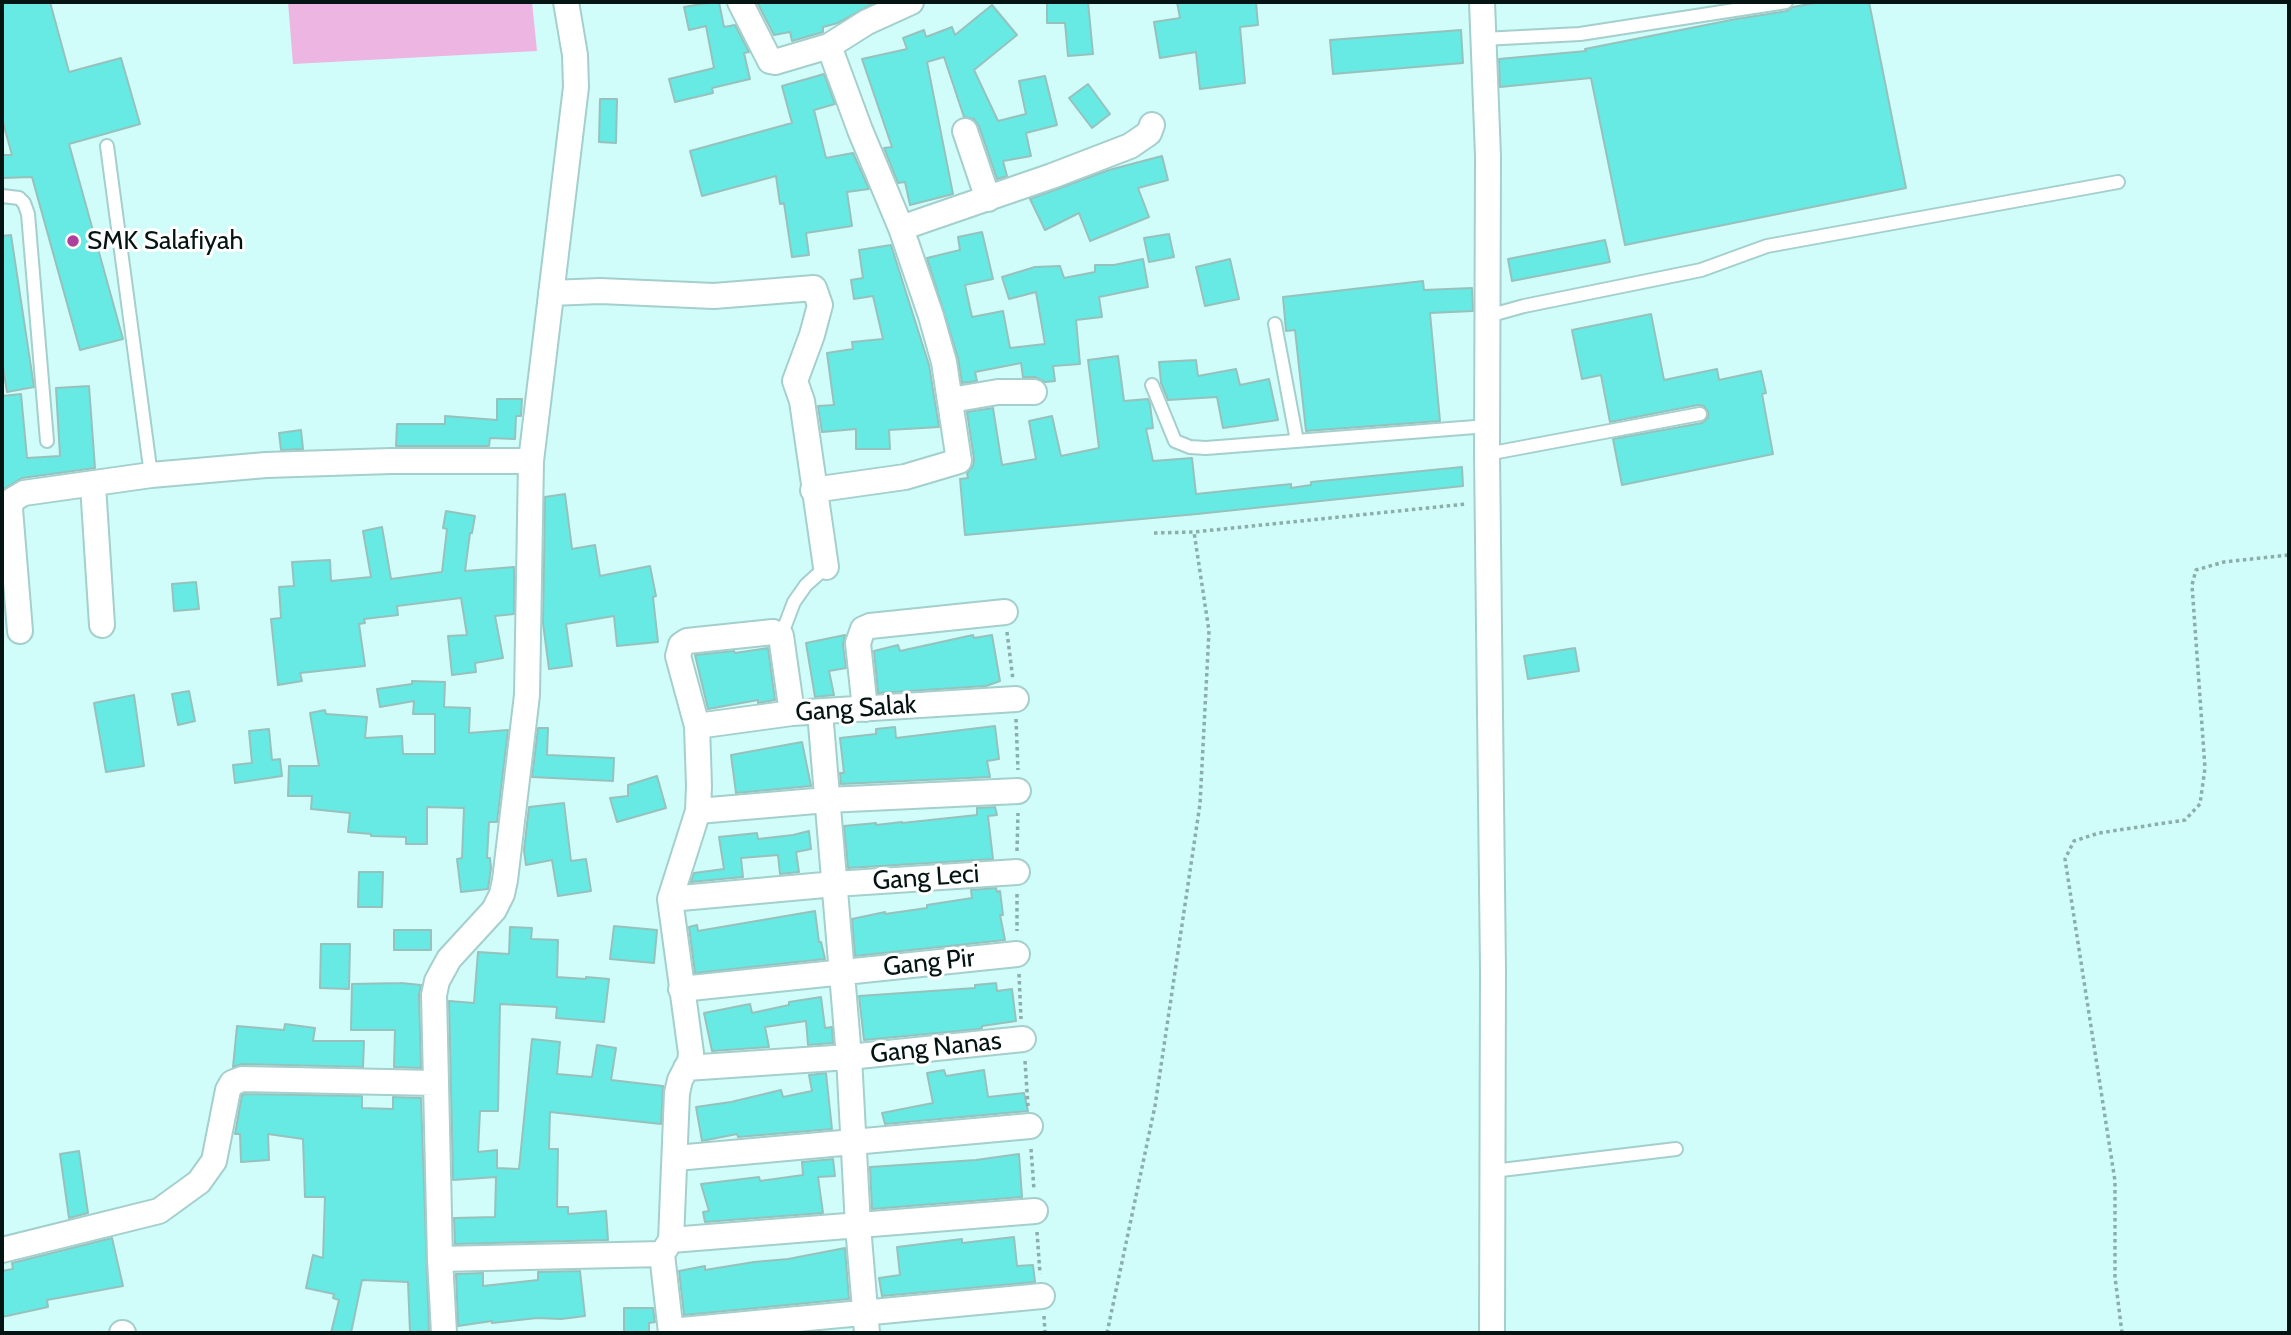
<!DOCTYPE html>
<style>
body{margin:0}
#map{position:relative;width:2291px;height:1335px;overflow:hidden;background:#d0fdf9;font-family:Cabin,sans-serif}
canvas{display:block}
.frame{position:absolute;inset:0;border:4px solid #041413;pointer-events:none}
</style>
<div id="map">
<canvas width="2291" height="1335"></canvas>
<div class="frame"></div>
</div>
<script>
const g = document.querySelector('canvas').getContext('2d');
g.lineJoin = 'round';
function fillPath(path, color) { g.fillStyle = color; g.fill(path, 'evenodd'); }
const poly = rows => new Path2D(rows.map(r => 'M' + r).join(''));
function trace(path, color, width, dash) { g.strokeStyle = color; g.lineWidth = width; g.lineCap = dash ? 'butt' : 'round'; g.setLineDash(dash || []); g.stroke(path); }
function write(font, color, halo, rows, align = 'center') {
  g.font = font + ' Cabin,sans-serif'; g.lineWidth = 6; g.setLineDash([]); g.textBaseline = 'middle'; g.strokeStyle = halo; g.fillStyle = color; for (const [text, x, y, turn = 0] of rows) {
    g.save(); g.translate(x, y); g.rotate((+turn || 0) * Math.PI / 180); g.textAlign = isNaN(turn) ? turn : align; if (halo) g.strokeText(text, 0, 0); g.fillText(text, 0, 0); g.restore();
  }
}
fillPath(poly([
 [288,2,532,2,537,51,293,64]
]), '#edb5e1');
const building = poly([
 [2,2,50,2,69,72,121,58,140,124,69,144,123,339,80,350,32,177,2,178,2,155,12,155,2,119,2,2],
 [713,2,719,2,724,27,735,25,749,52,744,53,750,79,712,88,713,93,675,102,669,79,714,68,706,26,689,30,684,7,713,2],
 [757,2,876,2,838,23,823,27,823,32,792,41,790,32,774,35,757,2],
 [1047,2,1088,2,1093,54,1068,56,1065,23,1047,23,1047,2],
 [1177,2,1256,2,1258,25,1240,27,1245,83,1200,89,1196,52,1160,58,1154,22,1180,18,1177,2],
 [1820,2,1869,2,1906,188,1625,245,1591,78,1500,87,1499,59,1586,51,1585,49,1736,19,1787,11,1793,7,1820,2],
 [992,5,1017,35,974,70,998,121,1026,114,1019,81,1045,76,1057,125,1026,133,1031,156,1003,161,1007,176,997,179,979,126,974,119,964,117,944,57,927,62,953,194,910,205,905,182,898,183,884,148,892,147,862,59,907,49,903,38,924,30,926,37,952,27,955,35,992,5],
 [1461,30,1463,63,1333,74,1330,40,1461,30],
 [824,74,835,104,814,110,826,158,853,153,869,189,847,192,852,226,806,233,809,255,792,257,784,203,780,204,776,176,702,196,690,151,792,123,782,86,824,74],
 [1088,84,1110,114,1092,128,1069,98,1088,84],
 [600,99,617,99,616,143,599,142,600,99],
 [1162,156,1168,180,1138,188,1149,217,1090,241,1079,213,1045,230,1030,199,1109,170,1162,156],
 [982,232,993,279,965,285,972,317,1003,311,1010,348,1045,344,1036,292,1009,299,1002,277,1035,267,1060,266,1064,278,1095,272,1095,265,1114,265,1143,259,1148,287,1099,297,1102,317,1076,320,1080,364,1053,366,1055,381,1045,382,1035,377,1023,377,1021,363,975,372,977,381,962,383,958,358,927,258,960,250,958,237,982,232],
 [1169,234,1174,257,1149,262,1144,238,1169,234],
 [11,235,34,387,7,392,2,362,2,236,11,235],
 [1605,240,1610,262,1512,281,1508,259,1605,240],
 [891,245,929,365,939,427,889,430,890,449,856,449,856,429,822,432,818,406,834,405,827,353,853,349,852,342,883,339,873,296,854,299,851,280,863,278,859,250,891,245],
 [1230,259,1239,299,1205,306,1196,267,1230,259],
 [1423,281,1424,290,1472,288,1473,311,1430,313,1440,421,1306,431,1295,330,1286,331,1283,297,1423,281],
 [1651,314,1664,380,1717,369,1719,380,1761,371,1766,393,1762,394,1773,454,1622,485,1613,439,1702,423,1708,418,1708,412,1704,406,1698,405,1610,422,1601,375,1582,379,1572,330,1651,314],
 [1118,356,1124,401,1148,399,1150,404,1153,428,1146,429,1153,461,1192,458,1196,494,1291,484,1291,488,1311,485,1311,482,1462,467,1463,486,1197,514,965,535,960,479,968,478,967,473,973,466,974,459,967,412,993,408,1002,465,1036,459,1029,421,1052,416,1061,456,1099,448,1088,360,1118,356],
 [1196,360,1198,376,1236,369,1240,385,1269,379,1278,420,1223,428,1217,397,1168,400,1161,383,1159,362,1196,360],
 [89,386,95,468,22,478,2,490,2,396,21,394,27,458,60,456,56,388,89,386],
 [497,399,522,399,521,416,516,416,515,439,490,438,489,446,396,446,397,424,445,424,445,416,497,420,497,399],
 [301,430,303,449,281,450,279,433,301,430],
 [565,494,572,549,595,545,600,576,650,566,656,596,653,597,658,642,617,646,614,616,566,624,572,666,549,669,543,623,545,497,565,494],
 [446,511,475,516,472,533,470,533,465,571,514,567,514,614,495,616,503,658,475,663,476,672,452,675,448,636,467,635,461,598,397,606,398,615,364,619,365,623,359,624,365,666,300,673,302,681,278,685,271,619,281,618,279,587,294,586,292,562,330,560,331,581,371,577,363,531,382,527,391,579,442,572,447,529,443,528,446,511],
 [196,582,199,609,174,611,172,584,196,582],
 [845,635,843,645,846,668,829,671,834,695,815,697,806,643,845,635],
 [973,635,974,638,992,635,1000,681,986,686,878,693,874,651,898,645,900,651,973,635],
 [768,648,775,700,758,703,758,700,708,709,695,655,734,651,735,653,768,648],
 [1575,648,1579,671,1528,679,1524,656,1575,648],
 [412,681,445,682,444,707,470,708,469,733,508,730,497,822,489,822,487,858,490,858,491,868,488,889,461,892,457,859,462,858,464,808,427,807,427,844,406,844,406,837,371,836,371,834,348,832,350,813,311,809,312,796,288,796,289,766,319,766,310,713,325,710,326,714,367,717,365,738,402,736,403,754,435,754,435,714,413,714,414,701,380,707,377,689,412,684,412,681],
 [189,691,195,721,178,725,172,694,189,691],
 [134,695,144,766,106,772,94,703,134,695],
 [995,726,999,759,987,761,990,777,841,784,840,773,844,773,840,738,876,734,876,729,895,727,896,738,995,726],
 [538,728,548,728,547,755,614,758,613,781,532,777,538,728],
 [269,729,272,760,280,759,282,776,235,783,233,765,252,763,249,731,269,729],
 [802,742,811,786,736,793,731,755,802,742],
 [657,776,666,808,617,822,610,798,628,796,628,785,657,776],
 [564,803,571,861,586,859,591,891,558,896,552,860,526,865,524,850,529,807,564,803],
 [995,807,997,815,988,816,993,859,848,868,844,826,876,823,876,825,902,822,902,823,977,815,977,808,995,807],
 [809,831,811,849,796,852,799,872,780,874,778,855,741,858,743,877,691,882,694,873,724,869,719,837,757,833,758,839,793,835,809,831],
 [359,872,383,872,382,907,358,907,359,872],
 [996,888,997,892,1000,891,1003,915,1000,915,1005,940,855,956,852,919,885,912,885,914,927,908,927,905,972,898,971,890,996,888],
 [815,911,819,942,821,942,825,959,695,973,689,927,697,925,698,931,815,911],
 [614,926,657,930,654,963,610,959,614,926],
 [510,927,532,928,531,939,558,940,557,977,586,979,586,977,609,979,604,1022,556,1018,557,1007,500,1004,498,1111,480,1111,478,1152,497,1150,497,1168,519,1169,532,1039,560,1042,557,1074,592,1077,597,1045,616,1048,611,1080,663,1086,661,1124,550,1112,549,1149,558,1149,557,1207,568,1207,568,1214,606,1211,608,1240,455,1244,454,1218,495,1217,496,1177,453,1180,449,1001,474,1003,478,952,509,954,510,927],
 [394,930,431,930,431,950,394,950,394,930],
 [321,944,350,944,349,989,320,988,321,944],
 [401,983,421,985,419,995,421,1068,394,1067,395,1030,351,1030,352,984,401,983],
 [996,983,997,991,1012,989,1016,1021,982,1026,982,1028,979,1029,864,1040,859,996,975,988,975,985,996,983],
 [821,997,825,1028,832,1027,833,1043,808,1045,806,1021,765,1027,769,1047,712,1051,704,1013,750,1004,752,1013,789,1005,789,1002,821,997],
 [285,1024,315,1028,313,1041,364,1041,363,1067,242,1064,233,1067,237,1026,284,1030,285,1024],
 [944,1070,946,1076,984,1070,988,1097,1024,1093,1028,1111,885,1124,882,1113,933,1103,927,1073,944,1070],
 [826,1073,832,1129,738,1137,737,1134,702,1141,696,1107,731,1102,781,1090,783,1097,812,1091,809,1075,826,1073],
 [245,1094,362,1096,362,1108,393,1109,393,1097,421,1098,429,1331,410,1332,408,1282,362,1280,351,1333,331,1333,339,1300,333,1298,334,1294,306,1288,313,1255,323,1258,325,1197,305,1197,303,1139,268,1134,269,1160,241,1162,240,1134,235,1134,242,1095,245,1094],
 [79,1151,88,1213,69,1218,60,1154,79,1151],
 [1019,1154,1022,1197,872,1209,870,1167,976,1160,1019,1154],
 [833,1159,835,1176,818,1177,823,1213,705,1222,703,1212,709,1211,701,1184,759,1177,760,1181,803,1175,802,1162,833,1159],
 [1014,1237,1017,1266,1033,1265,1035,1282,882,1296,879,1278,900,1275,897,1247,962,1239,962,1243,1014,1237],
 [112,1238,123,1286,47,1300,48,1307,2,1317,2,1271,13,1269,12,1263,112,1238],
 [845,1248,849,1299,684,1315,679,1271,705,1266,705,1270,754,1262,788,1259,845,1248],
 [580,1271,585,1316,561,1319,537,1318,492,1323,492,1321,458,1326,456,1274,483,1273,483,1286,538,1280,538,1272,580,1271],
 [624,1308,653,1308,655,1322,649,1323,649,1333,624,1333,624,1308]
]);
fillPath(building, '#67eae3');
trace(building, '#96c1bd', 2);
const lane = poly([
 [1483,39,1580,34,1786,2],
 [107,146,151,475],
 [2,196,19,198,24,203,28,214,47,441],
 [1488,316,1524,306,1701,270,1767,246,2118,182],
 [1275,324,1297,441],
 [1152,385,1175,441,1190,447,1206,448,1488,426],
 [1487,454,1700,414],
 [781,636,794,602,806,585,826,567],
 [1493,1171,1676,1149]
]);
const street = poly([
 [740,2,770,61,775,62,829,46,867,22,911,2],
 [1482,2,1488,156,1487,454,1493,971,1492,1333],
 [965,131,988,199],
 [901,228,1052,176,1130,146,1149,133,1152,125],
 [551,293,600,291,714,296,814,288,820,305,812,335,795,381,802,401,826,567],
 [951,400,998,392,1034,392],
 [93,485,102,625],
 [813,490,905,477,959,461,944,362,931,316,901,228,860,130,829,46],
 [20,631,10,509,12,500,24,493,151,475,266,465,391,461,531,461],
 [865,709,858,643,863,629,870,626,1005,612],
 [820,712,849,1057,858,1226,867,1333],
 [697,726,792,713,1016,699],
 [698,811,827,800,1018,791],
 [670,899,835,884,1017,872],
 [681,989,1017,954],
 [686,1068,849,1057,1023,1039],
 [676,1158,1030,1126],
 [671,1240,1035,1211],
 [2,1250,159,1211,199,1182,214,1161,228,1090,232,1083,242,1079,436,1083],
 [440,1259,662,1254],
 [671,1331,1042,1296],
 [122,1333,123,1333],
 [444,1333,440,1259,434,995,437,981,449,959,494,910,502,894,505,880,527,695,531,461,576,87,575,55,566,2],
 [671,1333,662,1254,671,1240,677,1093,680,1080,690,1061,691,1053,670,899,698,811,699,786,697,726,678,656,681,645,687,641,773,632,781,636,792,713]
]);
trace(lane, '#a4cfcc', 16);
trace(street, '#a4cfcc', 28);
trace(poly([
 [1154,533,1194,532,1466,504],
 [1007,632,1013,680],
 [1016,719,1018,770],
 [1017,851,1018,813],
 [1017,894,1017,931],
 [1019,974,1021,1019],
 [1025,1061,1028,1106],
 [1031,1149,1034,1190],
 [1037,1232,1040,1274],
 [1044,1316,1045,1333],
 [1107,1333,1155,1106,1200,804,1209,631,1194,532],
 [2122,1333,2115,1277,2115,1181,2065,859,2074,841,2099,833,2185,820,2200,804,2205,768,2192,585,2196,570,2224,562,2289,555]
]), '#8baeab', 3.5, [3.5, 3.5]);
trace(lane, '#fff', 12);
trace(street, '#fff', 24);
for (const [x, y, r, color] of [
 [73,241,7,"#ae409d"]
]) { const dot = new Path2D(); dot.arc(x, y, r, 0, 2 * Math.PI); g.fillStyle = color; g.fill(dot); trace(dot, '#fff', 2.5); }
write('26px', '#041413', '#fff', [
 ["SMK Salafiyah",87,241]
], 'left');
write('26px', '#041413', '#fff', [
 ["Gang Salak",856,709,-4],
 ["Gang Leci",926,878,-4],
 ["Gang Pir",929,963,-6],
 ["Gang Nanas",936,1048,-6]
]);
</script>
